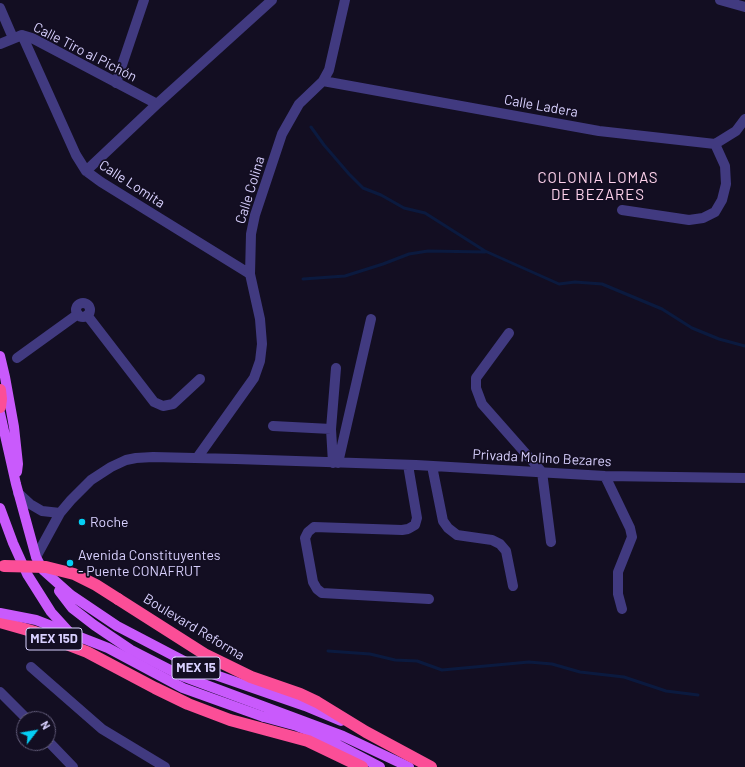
<!DOCTYPE html>
<meta charset="utf-8">
<style>
body{margin:0}
#map{position:relative;width:745px;height:767px;overflow:hidden;background:#130e22;font-family:Barlow,sans-serif}
canvas{display:block}
.north{position:absolute;left:16px;top:711px;width:40px;height:40px;box-sizing:border-box;background:#130e22;border:1px solid #625c7a;border-radius:50%;rotate:59deg;font-size:11px;font-weight:700;line-height:16px;text-align:center;color:#d8d0fe}
.north::after{content:'';display:block;margin:auto;width:14px;height:18px;background:#05cff5;clip-path:polygon(50% 0,100% 100%,50% 72%,0 100%)}
</style>
<div id="map">
<canvas width="745" height="767"></canvas>
<div class="north">N</div>
</div>
<script>
const g = document.querySelector('canvas').getContext('2d');
g.lineJoin = 'round';
const poly = rows => new Path2D(rows.map(r => 'M' + r).join(''));
function trace(path, color, width, dash) { g.strokeStyle = color; g.lineWidth = width; g.lineCap = dash ? 'butt' : 'round'; g.setLineDash(dash || []); g.stroke(path); }
function write(font, color, halo, rows, align = 'center') {
  g.font = font + ' Barlow,sans-serif'; g.lineWidth = 3.5; g.setLineDash([]); g.textBaseline = 'middle'; g.strokeStyle = halo; g.fillStyle = color; for (const [text, x, y, turn = 0] of rows) {
    g.save(); g.translate(x, y); g.rotate((+turn || 0) * Math.PI / 180); g.textAlign = isNaN(turn) ? turn : align; if (halo) g.strokeText(text, 0, 0); g.fillText(text, 0, 0); g.restore();
  }
}
trace(poly([
 [311,127,324,145,349,174,363,188,381,195,404,208,425,213,485,251,559,284,575,282,602,284,662,309,692,328,719,339,745,346],
 [303,279,345,276,383,264,409,254,428,251,485,252],
 [328,651,370,654,395,660,417,661,442,670,529,662,552,664,580,672,624,677,666,691,698,695]
]), '#0b1a3f', 3);
trace(poly([
 [720,0,745,7],
 [0,8,13,38],
 [22,35,76,155,86,171,101,182,250,274],
 [0,44,22,35,32,38,157,104],
 [323,81,599,131,715,144,736,131,745,119],
 [116,83,144,0],
 [86,171,157,104,272,0],
 [622,210,689,220,703,218,715,212,722,200,726,184,725,166,715,144],
 '76 310a7 7 0 1 1 14 0a7 7 0 1 1-14 0Z',
 [87,315,154,402,163,406,173,404,200,379],
 [509,333,476,378,476,388,482,404,542,472,551,542],
 [17,358,78,314],
 [273,426,331,429],
 [197,458,254,378,260,361,262,344,260,319,250,274,251,234,255,215,282,134,299,104,323,81,329,70,345,0],
 [333,463,331,429,336,368],
 [338,463,371,319],
 [408,465,417,518,415,525,408,529,402,530,314,527,308,532,305,538,313,582,317,589,322,593,429,599],
 [432,466,443,521,448,528,457,535,492,540,500,544,506,551,513,586],
 [605,476,630,528,632,537,618,572,618,594,622,609],
 [18,493,30,504,42,511,60,513],
 [36,557,60,513,71,500,91,480,111,467,126,460,136,458,153,457,236,459,416,465,605,476,745,478],
 [31,667,102,729,165,767],
 [0,692,27,719],
 [48,741,73,767]
]), '#413a80', 10);
trace(poly([
 [0,356,5,377,14,427,18,464,17,472],
 [0,413,16,484,36,557,43,570,71,595,117,626,201,670,305,706,341,721],
 [0,508,13,543,27,574,51,612,71,634],
 [59,591,72,608,94,625,131,650,182,676,343,736,409,767],
 [264,717,297,726,317,734,380,767]
]), '#c95afc', 10);
trace(poly([
 [0,390,1,399,0,407],
 [118,599,206,655,251,677,300,694,317,702,366,732,431,767],
 [0,622,35,632,87,652,155,688,188,704,230,720,308,741,362,767]
]), '#fb4e97', 12);
trace(poly([
 [0,613,36,620,108,648,183,688,264,717]
]), '#c95afc', 10);
trace(poly([
 [4,566,46,567,74,574,96,585,118,599]
]), '#fb4e97', 12);
for (const [x, y, r, color] of [
 [82,522,4,"#05cff5"],
 [70,563,4,"#05cff5"]
]) { const dot = new Path2D(); dot.arc(x, y, r, 0, 2 * Math.PI); g.fillStyle = color; g.fill(dot); trace(dot, '#130e22', 1.5); }
for (const [x, y, w] of [
 [54,639,56],
 [196,668,48]
]) { const box = new Path2D(); box.roundRect(x - w / 2, y - 11, w, 22, 3); g.fillStyle = '#130e22'; g.fill(box); trace(box, '#d8d0fe', 1); }
write('bold 13px', '#d8d0fe', null, [
 ["MEX 15D",54,639],
 ["MEX 15",196,668]
]);
write('14px', '#d8d0fe', '#130e22', [
 ["Calle Tiro al Pichón",85,52,27],
 ["Calle Ladera",541,106,10],
 ["Calle Lomita",132,184,33],
 ["Calle Colina",250,190,-73],
 ["Privada Molino Bezares",542,458,3],
 ["Boulevard Reforma",194,627,31]
]);
write('14px', '#d8d0fe', '#130e22', [
 ["Roche",90,522],
 ["Avenida Constituyentes",78,555],
 ["- Puente CONAFRUT",78,571]
], 'left');
g.letterSpacing = '1px';
write('15px', '#fed2ec', '#130e22', [
 ["COLONIA LOMAS",598,178],
 ["DE BEZARES",598,195]
]);
g.letterSpacing = '0px';
</script>
